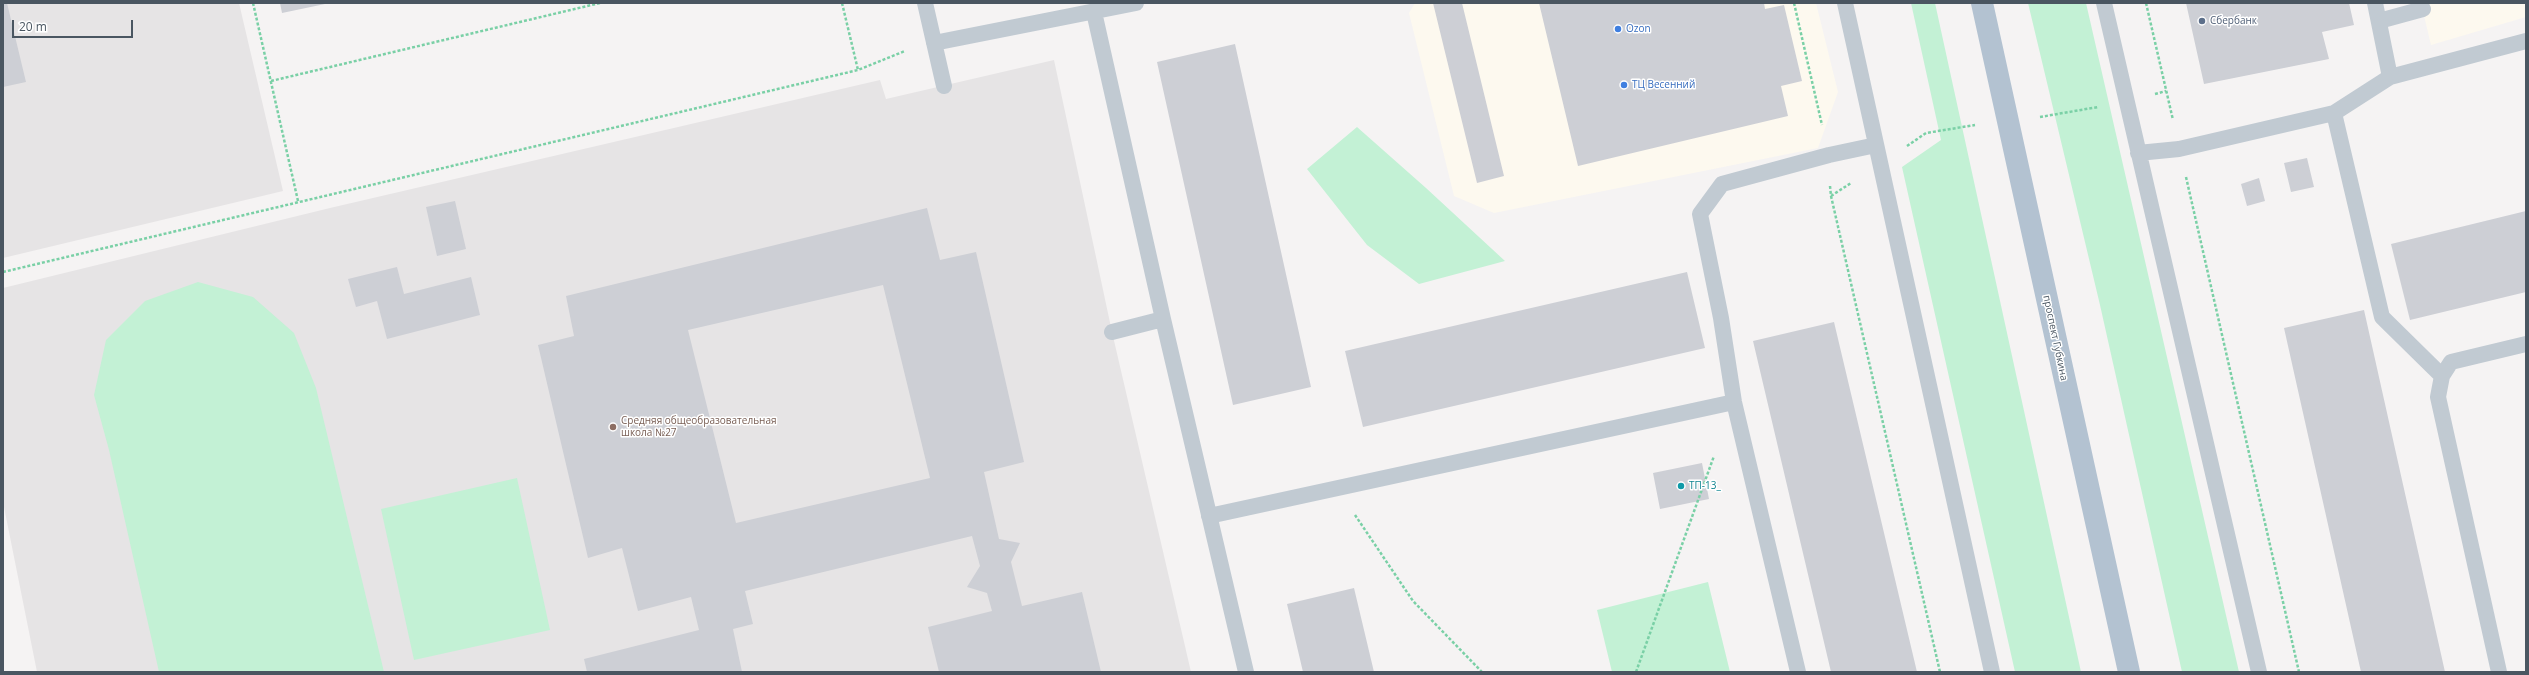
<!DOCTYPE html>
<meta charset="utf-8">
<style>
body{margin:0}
#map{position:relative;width:2529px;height:675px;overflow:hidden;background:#f5f3f3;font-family:"Open Sans",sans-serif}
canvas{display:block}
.frame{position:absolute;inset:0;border:4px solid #4a5661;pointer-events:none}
.scale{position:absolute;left:12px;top:20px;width:121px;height:18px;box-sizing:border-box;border:2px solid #4a5661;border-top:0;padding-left:5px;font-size:12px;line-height:14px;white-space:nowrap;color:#4a5661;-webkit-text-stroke:3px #fff;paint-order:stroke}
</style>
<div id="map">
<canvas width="2529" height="675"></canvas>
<div class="frame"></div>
<div class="scale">20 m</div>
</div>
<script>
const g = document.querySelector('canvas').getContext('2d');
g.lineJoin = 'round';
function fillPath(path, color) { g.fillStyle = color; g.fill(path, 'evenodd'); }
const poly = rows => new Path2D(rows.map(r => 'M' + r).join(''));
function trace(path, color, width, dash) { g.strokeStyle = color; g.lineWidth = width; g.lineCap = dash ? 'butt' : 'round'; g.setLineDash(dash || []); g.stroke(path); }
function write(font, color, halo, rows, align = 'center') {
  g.font = font + ' "Open Sans",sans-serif'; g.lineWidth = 3; g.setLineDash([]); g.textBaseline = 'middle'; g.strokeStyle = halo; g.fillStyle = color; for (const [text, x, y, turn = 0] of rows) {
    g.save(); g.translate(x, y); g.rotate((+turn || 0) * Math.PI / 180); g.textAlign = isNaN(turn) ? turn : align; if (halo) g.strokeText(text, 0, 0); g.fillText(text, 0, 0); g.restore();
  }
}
fillPath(poly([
 [1415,3,1816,3,1838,92,1818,148,1494,213,1454,196,1409,13],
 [2421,3,2526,3,2526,17,2431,45]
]), '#fdf9ef');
fillPath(poly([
 [3,3,239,3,283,191,3,258],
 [1054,60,1112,332,1191,672,37,672,3,502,3,288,330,208,880,80,886,99]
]), '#e6e4e5');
fillPath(poly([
 [1911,3,1935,3,2081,672,2015,672,1902,167,1941,140],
 [2028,3,2086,3,2239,672,2182,672,2100,305],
 [1357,127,1426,188,1505,261,1419,284,1367,245,1307,169],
 [198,282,253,297,294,333,316,388,384,672,159,672,109,450,94,395,106,340,145,301],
 [517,478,550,630,414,660,381,509],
 [1708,582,1730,672,1612,672,1597,610]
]), '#c3f1d5');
fillPath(poly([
 [3,3,7,3,26,82,3,87],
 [280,3,325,3,325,4,282,13],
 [1433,3,1462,3,1504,176,1477,183],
 [1539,3,1764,3,1765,9,1784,5,1802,81,1781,86,1788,116,1578,166],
 [2186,3,2349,3,2354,25,2322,32,2329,59,2204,84],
 [1235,44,1311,387,1233,405,1157,62],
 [2307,158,2314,187,2291,192,2284,163],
 [2259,178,2265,201,2247,206,2241,184],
 [455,201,466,249,437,256,426,207],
 [927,208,940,260,976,252,1024,462,984,472,999,539,1020,543,1011,562,1022,606,1082,592,1101,672,939,672,928,627,992,611,987,593,967,587,980,566,972,536,745,591,753,624,733,629,742,672,587,672,584,659,699,630,691,597,638,611,622,548,588,558,538,345,574,336,566,296],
 [883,285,930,478,736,523,688,330],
 [2526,211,2526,292,2410,320,2391,244],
 [397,267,404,294,471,277,480,315,387,339,377,301,356,307,348,279],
 [1687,272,1705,348,1363,427,1345,351],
 [2364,310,2402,480,2445,672,2361,672,2284,328],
 [1834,322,1917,672,1831,672,1753,341],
 [1702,463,1709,499,1660,509,1653,473],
 [1354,588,1374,672,1303,672,1287,604]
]), '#cdcfd5');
trace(poly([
 [253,3,298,201],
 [842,3,858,70],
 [1794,3,1822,125],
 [2146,3,2173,120],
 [271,81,600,3],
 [2155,94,2166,91],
 [2040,117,2098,107],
 [1907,146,1926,133,1975,125],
 [2186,177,2299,672],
 [1830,186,1831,196,1940,672],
 [1831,196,1851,183],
 [3,272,858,70,905,51],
 [1355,515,1413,601,1482,672],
 [1636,672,1714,456]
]), '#7ad0a6', 2.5, [3, 2]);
trace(poly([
 [925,3,944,86],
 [1845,3,1992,672],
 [2104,3,2259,672],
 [1094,12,1163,319,1246,672],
 [2379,21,2423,9],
 [934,43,1136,3],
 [2390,77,2526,41],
 [2334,113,2382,317,2442,376],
 [2138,153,2179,149,2334,113,2390,77,2375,3],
 [1112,332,1163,319],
 [1209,516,1734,402],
 [1798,672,1734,402,1721,318,1700,214,1722,184,1829,155,1876,145],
 [2499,672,2438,397,2442,376,2451,362,2526,344]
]), '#c1cad2', 16);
trace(poly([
 [1982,3,2129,672]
]), '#b3c2d1', 22);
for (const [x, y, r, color] of [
 [2202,21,4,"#5c6f8a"],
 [1618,29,4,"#3f7fe0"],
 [1624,85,4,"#3f7fe0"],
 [613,427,4,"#8d6e63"],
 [1681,486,4,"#0f9aa8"]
]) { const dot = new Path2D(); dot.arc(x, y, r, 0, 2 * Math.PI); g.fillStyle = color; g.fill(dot); trace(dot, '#fff', 1.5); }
write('10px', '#4e5e75', '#fff', [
 ["Сбербанк",2210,21]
], 'left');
write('10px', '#366cbe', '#fff', [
 ["Ozon",1626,29],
 ["ТЦ Весенний",1632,85]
], 'left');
write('10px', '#4a5661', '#fff', [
 ["проспект Губкина",2055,338,78]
]);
write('10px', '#785e54', '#fff', [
 ["Средняя общеобразовательная",621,421],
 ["школа №27",621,433]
], 'left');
write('10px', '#0d838f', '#fff', [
 ["ТП-13_",1689,486]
], 'left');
</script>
